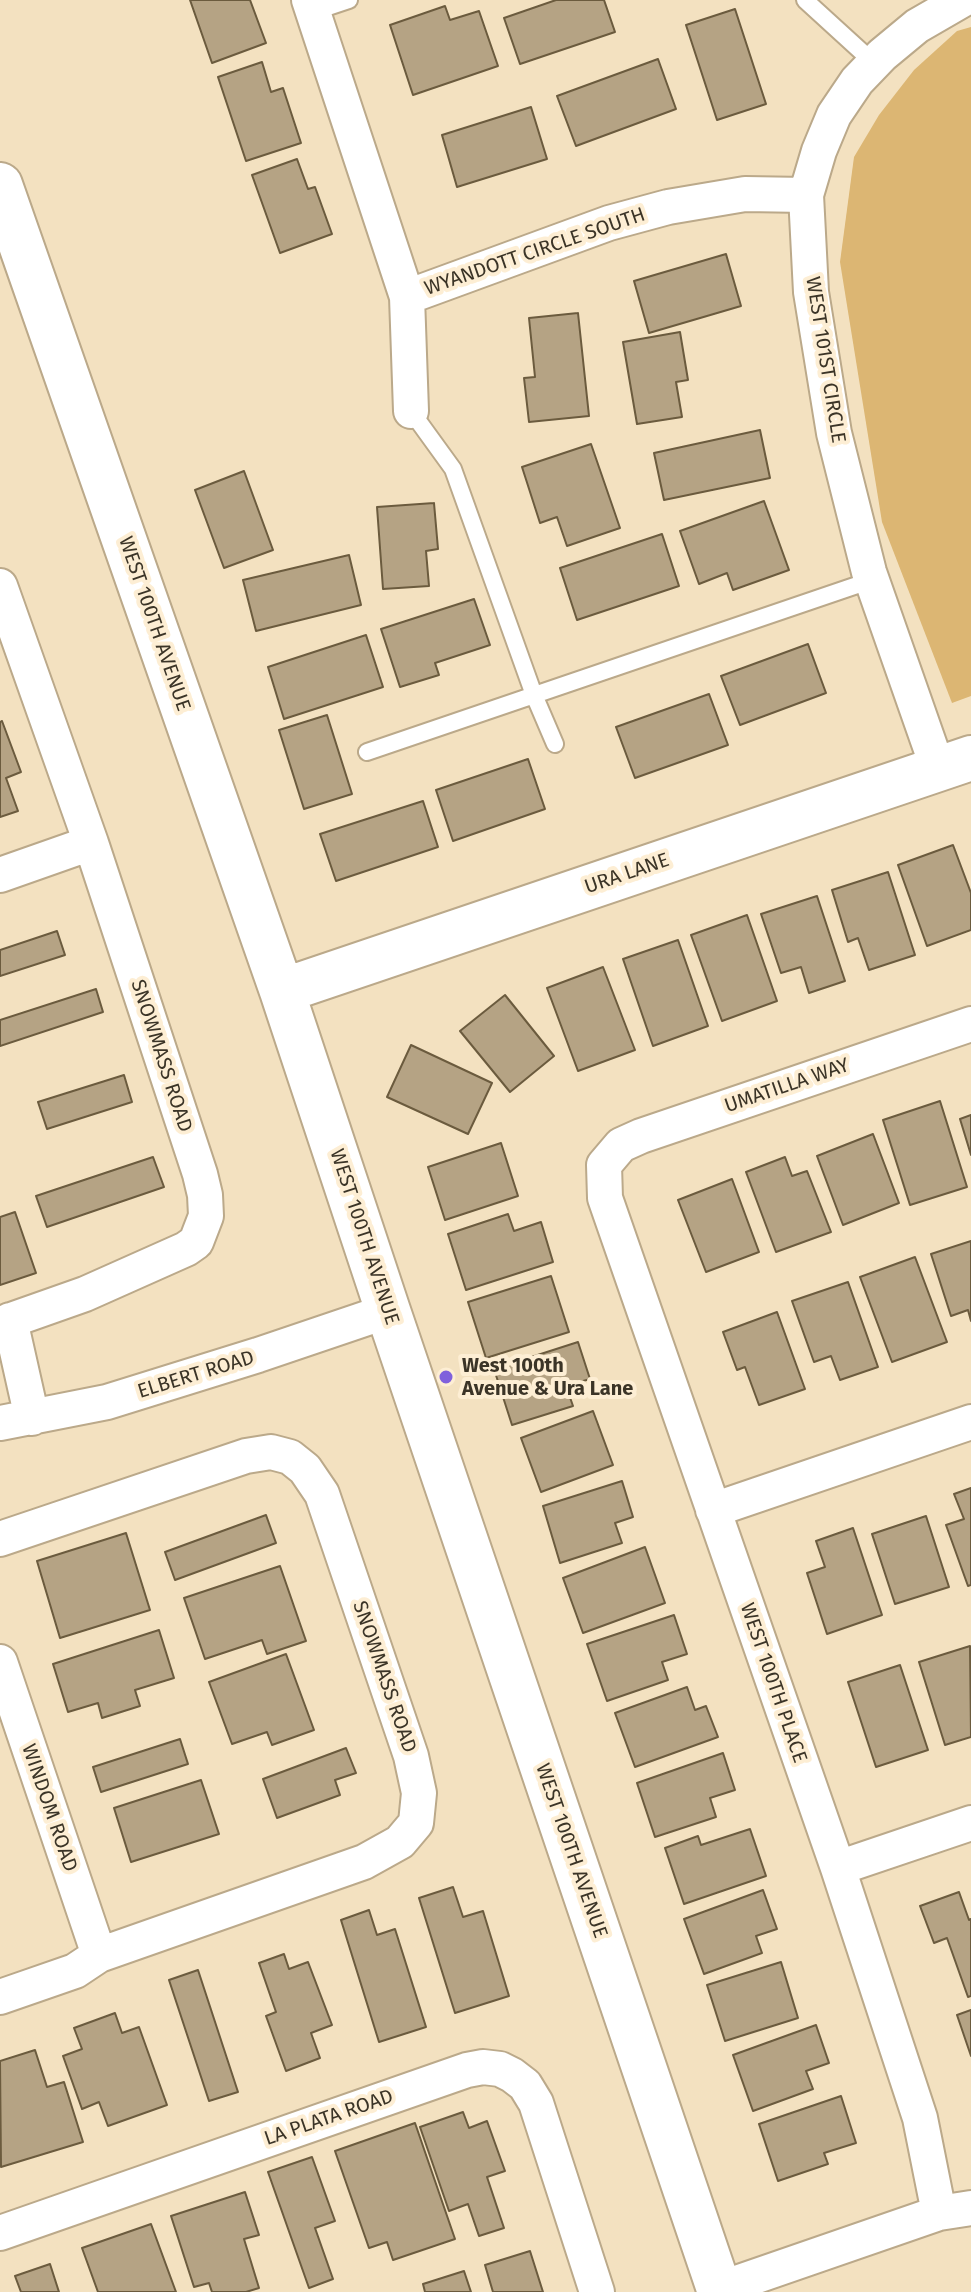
<!DOCTYPE html>
<style>
body{margin:0}
canvas{display:block;background:#f3e1c0}
</style>
<canvas width="971" height="2292"></canvas>
<script>
const g = document.querySelector('canvas').getContext('2d');
g.lineJoin = 'round';
function fillPath(path, color) { g.fillStyle = color; g.fill(path, 'evenodd'); }
const poly = rows => new Path2D(rows.map(r => 'M' + r).join(''));
function trace(path, color, width, dash) { g.strokeStyle = color; g.lineWidth = width; g.lineCap = dash ? 'butt' : 'round'; g.setLineDash(dash || []); g.stroke(path); }
function write(font, color, halo, rows, align = 'center') {
  g.font = font + ' "Fira Sans",sans-serif'; g.lineWidth = 8; g.setLineDash([]); g.textBaseline = 'middle'; g.strokeStyle = halo; g.fillStyle = color; for (const [text, x, y, turn = 0] of rows) {
    g.save(); g.translate(x, y); g.rotate((+turn || 0) * Math.PI / 180); g.textAlign = isNaN(turn) ? turn : align; if (halo) g.strokeText(text, 0, 0); g.fillText(text, 0, 0); g.restore();
  }
}
fillPath(poly([
 [971,27,971,696,952,703,882,522,840,262,854,157,879,115,914,70,957,31]
]), '#dcb673');
const building = poly([
 [190,0,250,0,266,43,212,63,190,0],
 [556,0,604,0,615,32,520,64,504,18,556,0],
 [445,6,450,20,479,11,498,66,413,95,390,25,445,6],
 [735,9,766,104,717,120,686,25,735,9],
 [658,59,676,109,576,146,557,96,658,59],
 [262,62,271,92,283,88,301,143,246,161,218,77,262,62],
 [531,107,547,159,457,187,442,135,531,107],
 [297,159,308,189,315,187,332,234,280,253,252,175,297,159],
 [726,254,741,306,649,333,634,281,726,254],
 [578,313,589,416,529,422,524,378,535,377,529,318,578,313],
 [680,332,688,380,676,382,682,417,637,424,623,342,680,332],
 [760,430,770,478,664,500,654,453,760,430],
 [591,444,620,528,567,546,557,517,540,523,522,467,591,444],
 [244,471,273,550,224,568,195,490,244,471],
 [764,501,789,570,733,590,727,573,699,584,680,531,764,501],
 [434,503,438,549,426,551,429,586,383,589,377,507,434,503],
 [662,534,679,586,577,620,560,568,662,534],
 [349,555,361,605,256,631,243,580,349,555],
 [474,599,490,645,435,663,439,675,400,687,381,629,474,599],
 [366,635,383,687,284,719,268,667,366,635],
 [808,644,826,693,740,725,721,676,808,644],
 [709,694,728,745,635,778,616,727,709,694],
 [327,715,352,794,304,809,279,730,327,715],
 [2,721,21,772,6,778,18,811,0,817,0,722,2,721],
 [528,759,545,809,453,841,436,790,528,759],
 [423,801,438,847,336,881,320,834,423,801],
 [953,845,971,893,971,930,927,946,898,865,953,845],
 [888,872,915,955,869,970,858,938,848,942,832,890,888,872],
 [817,896,845,981,809,993,801,967,781,973,761,914,817,896],
 [747,915,777,1001,722,1021,691,935,747,915],
 [57,931,65,955,0,976,0,950,57,931],
 [678,940,708,1026,653,1046,623,959,678,940],
 [603,967,635,1050,578,1071,547,988,603,967],
 [96,989,103,1012,0,1046,0,1020,96,989],
 [505,995,554,1056,510,1092,460,1031,505,995],
 [411,1045,492,1083,468,1134,387,1097,411,1045],
 [124,1075,132,1102,47,1129,38,1102,124,1075],
 [940,1101,967,1187,910,1205,883,1120,940,1101],
 [971,1115,971,1155,960,1119,971,1115],
 [873,1134,899,1203,843,1225,817,1156,873,1134],
 [501,1143,518,1196,445,1220,428,1167,501,1143],
 [153,1157,164,1187,47,1227,36,1196,153,1157],
 [785,1157,792,1176,807,1171,831,1232,776,1252,746,1172,785,1157],
 [732,1179,759,1252,706,1272,678,1200,732,1179],
 [15,1212,36,1273,0,1285,0,1217,15,1212],
 [508,1214,514,1231,541,1222,553,1262,466,1290,448,1234,508,1214],
 [971,1241,971,1321,968,1310,951,1316,931,1254,971,1241],
 [915,1257,947,1342,892,1362,860,1277,915,1257],
 [551,1276,569,1332,486,1358,468,1302,551,1276],
 [848,1282,878,1367,840,1380,831,1356,814,1362,792,1301,848,1282],
 [777,1312,805,1389,759,1405,745,1367,737,1370,723,1332,777,1312],
 [578,1342,590,1379,566,1386,573,1406,512,1425,494,1369,578,1342],
 [593,1411,613,1465,541,1492,521,1438,593,1411],
 [622,1481,633,1517,615,1523,622,1543,560,1563,543,1506,622,1481],
 [971,1488,971,1585,968,1586,946,1525,964,1519,954,1494,971,1488],
 [266,1515,276,1543,175,1580,165,1552,266,1515],
 [926,1516,949,1587,895,1604,872,1534,926,1516],
 [853,1528,882,1615,827,1634,807,1573,825,1567,816,1541,853,1528],
 [126,1533,150,1610,60,1638,37,1561,126,1533],
 [645,1547,665,1603,583,1633,563,1578,645,1547],
 [280,1566,306,1641,267,1654,262,1640,205,1659,184,1598,280,1566],
 [674,1615,687,1654,662,1662,668,1680,607,1701,587,1644,674,1615],
 [159,1630,174,1678,135,1690,140,1706,102,1718,98,1703,68,1712,53,1664,159,1630],
 [970,1646,971,1737,945,1745,919,1662,970,1646],
 [286,1654,314,1730,272,1745,267,1732,232,1744,209,1682,286,1654],
 [900,1665,928,1750,876,1767,848,1682,900,1665],
 [687,1687,695,1710,706,1706,718,1737,635,1767,615,1713,687,1687],
 [180,1739,188,1764,101,1792,93,1767,180,1739],
 [346,1748,356,1773,335,1780,340,1795,277,1818,263,1779,346,1748],
 [723,1753,735,1790,710,1798,716,1817,655,1837,637,1783,723,1753],
 [201,1780,219,1834,131,1862,114,1808,201,1780],
 [750,1829,766,1876,684,1904,665,1848,698,1836,701,1845,750,1829],
 [453,1887,463,1917,483,1911,509,1996,455,2013,419,1898,453,1887],
 [763,1890,777,1929,756,1936,762,1953,704,1974,684,1919,763,1890],
 [959,1892,969,1920,971,1919,971,1996,968,1997,947,1938,934,1943,920,1906,959,1892],
 [369,1910,377,1935,395,1929,426,2027,379,2042,341,1920,369,1910],
 [284,1954,289,1969,308,1962,332,2025,311,2033,320,2058,286,2071,266,2016,276,2012,259,1963,284,1954],
 [781,1962,798,2018,725,2041,707,1985,781,1962],
 [198,1970,238,2092,209,2101,169,1980,198,1970],
 [971,2010,971,2056,957,2015,971,2010],
 [115,2013,122,2033,139,2027,167,2105,108,2126,99,2102,82,2109,63,2056,82,2049,74,2028,115,2013],
 [816,2025,829,2063,806,2071,813,2089,753,2111,733,2055,816,2025],
 [35,2050,47,2087,64,2082,83,2142,1,2167,0,2061,35,2050],
 [841,2096,856,2143,824,2153,828,2164,778,2181,759,2124,841,2096],
 [463,2112,469,2128,487,2121,505,2171,487,2177,504,2228,479,2236,468,2204,449,2211,420,2127,463,2112],
 [415,2123,455,2239,393,2260,387,2242,369,2248,335,2151,415,2123],
 [312,2157,335,2221,315,2228,333,2279,309,2288,268,2172,312,2157],
 [245,2192,259,2235,244,2239,259,2288,246,2292,212,2292,209,2283,194,2287,171,2216,245,2192],
 [151,2224,176,2292,98,2292,82,2248,151,2224],
 [530,2251,543,2292,493,2292,485,2265,530,2251],
 [50,2264,59,2292,21,2292,15,2276,50,2264],
 [464,2271,471,2292,425,2292,423,2284,464,2271]
]);
fillPath(building, '#b5a384');
trace(building, '#6b5b3e', 2);
const lane = poly([
 [805,0,874,63],
 [313,12,349,0],
 [411,411,453,469,534,695,555,744],
 [367,752,872,580]
]);
const street = poly([
 [309,0,407,297,411,411],
 [407,297,609,223,668,207,745,194,806,195],
 [0,586,91,843,200,1174,205,1195,206,1216,196,1242,186,1249,85,1294,0,1324],
 [938,769,869,572,834,433,811,292,806,195,819,151,834,115,857,81,882,55,917,26,962,0],
 [0,875,91,843],
 [10,1320,32,1418],
 [0,1423,107,1402,258,1355,388,1311],
 [713,1510,971,1422],
 [0,1539,246,1456,271,1452,290,1457,305,1469,322,1494,411,1756,419,1793,416,1823,400,1842,364,1862,99,1955,75,1971,0,1997],
 [0,1662,99,1955],
 [838,1868,971,1823],
 [939,2213,920,2118,838,1868,605,1198,604,1165,621,1145,641,1136,971,1024],
 [0,2233,467,2070,483,2067,500,2069,512,2075,525,2085,536,2103,597,2292],
 [719,2289,939,2213,971,2208]
]);
const secondary = poly([
 [0,185,282,991,388,1311,720,2292],
 [282,991,971,758]
]);
trace(lane, '#bba98a', 20);
trace(street, '#bba98a', 38);
trace(secondary, '#bba98a', 48);
trace(lane, '#fff', 16);
trace(street, '#fff', 34);
trace(secondary, '#fff', 44);
for (const [x, y, r, color] of [
 [446,1377,8,"#8061dc"]
]) { const dot = new Path2D(); dot.arc(x, y, r, 0, 2 * Math.PI); g.fillStyle = color; g.fill(dot); trace(dot, '#fdeed4', 3); }
write('20px', '#3b3427', '#fdeed4', [
 ["WYANDOTT CIRCLE SOUTH",535,252,-19],
 ["WEST 101ST CIRCLE",825,360,81],
 ["WEST 100TH AVENUE",154,624,71],
 ["URA LANE",627,874,-19],
 ["SNOWMASS ROAD",161,1056,72],
 ["UMATILLA WAY",787,1086,-19],
 ["WEST 100TH AVENUE",364,1237,72],
 ["ELBERT ROAD",196,1375,-17],
 ["SNOWMASS ROAD",384,1677,71],
 ["WEST 100TH PLACE",773,1683,71],
 ["WINDOM ROAD",49,1808,71],
 ["WEST 100TH AVENUE",571,1851,71],
 ["LA PLATA ROAD",329,2118,-19]
]);
write('bold 20px', '#3b3427', '#fdeed4', [
 ["West 100th",462,1366],
 ["Avenue & Ura Lane",462,1389]
], 'left');
</script>
